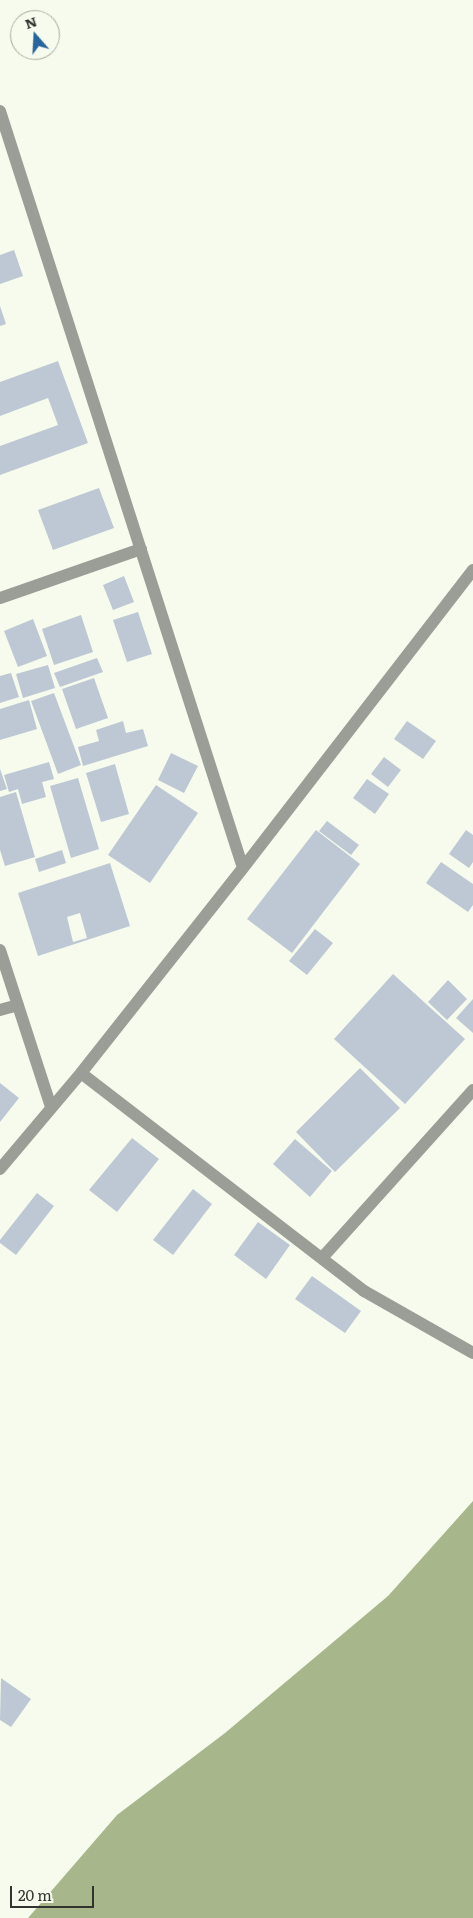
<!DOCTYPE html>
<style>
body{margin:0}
#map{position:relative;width:473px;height:1918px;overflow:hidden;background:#f6fbed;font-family:Literata,serif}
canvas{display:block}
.north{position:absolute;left:10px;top:10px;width:50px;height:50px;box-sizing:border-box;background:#f6fbed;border:1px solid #a8aba1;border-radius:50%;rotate:341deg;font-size:14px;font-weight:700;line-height:20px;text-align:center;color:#32342f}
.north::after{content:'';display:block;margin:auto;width:18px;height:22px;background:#26669c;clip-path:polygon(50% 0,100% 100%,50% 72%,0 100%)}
.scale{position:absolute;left:10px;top:1886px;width:84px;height:22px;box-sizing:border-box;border:2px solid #32342f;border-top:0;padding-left:6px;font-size:15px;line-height:18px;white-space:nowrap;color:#32342f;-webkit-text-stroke:4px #f6fbed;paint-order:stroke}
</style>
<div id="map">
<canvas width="473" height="1918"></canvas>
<div class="north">N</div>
<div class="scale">20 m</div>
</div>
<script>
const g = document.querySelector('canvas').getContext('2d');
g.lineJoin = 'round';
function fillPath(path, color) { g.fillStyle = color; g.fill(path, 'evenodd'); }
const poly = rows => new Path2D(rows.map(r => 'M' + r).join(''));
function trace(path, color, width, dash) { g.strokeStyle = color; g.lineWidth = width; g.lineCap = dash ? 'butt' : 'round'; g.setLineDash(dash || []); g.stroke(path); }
fillPath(poly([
 [473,1501,473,1918,28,1918,117,1815,225,1733,388,1596]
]), '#a8b68c');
fillPath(poly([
 [14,250,23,276,0,284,0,255],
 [0,306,6,324,0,326],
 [58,361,88,443,0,475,0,446,58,425,48,398,0,416,0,382],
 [99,488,114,528,53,550,38,510],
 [124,576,134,602,113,610,103,585],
 [138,612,152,654,127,662,113,620],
 [81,615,93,652,54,665,42,629],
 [33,619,47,656,18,667,4,631],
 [97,658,103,672,60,687,54,673],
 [48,665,55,688,23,698,16,674],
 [11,673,19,697,0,703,0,676],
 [94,678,108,718,76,729,62,689],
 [54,693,81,765,58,774,31,701],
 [29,700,37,729,0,740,0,709],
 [123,721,126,733,143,729,148,746,83,766,78,747,99,741,96,730],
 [407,721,436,741,423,759,394,739],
 [171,753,198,766,184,793,158,780],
 [384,757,401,770,388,787,371,774],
 [49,762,54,779,42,782,46,797,22,804,18,789,9,792,4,775],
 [115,764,129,814,101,822,86,773],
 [0,769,7,789,0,791],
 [78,778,99,849,71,858,50,786],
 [367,779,389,794,375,814,353,798],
 [156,785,198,813,150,883,108,855],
 [16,792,35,857,5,866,0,850,0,797],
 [327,821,359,845,351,855,319,831],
 [316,830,360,864,292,953,247,919],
 [466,830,473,835,473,862,469,868,449,854],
 [62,850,66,863,39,872,35,859],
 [441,862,473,884,473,905,468,912,426,883],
 [110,863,130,926,38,956,18,893],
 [80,913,87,938,73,942,67,917],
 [315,929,333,943,307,975,289,961],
 [393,974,465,1039,405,1104,334,1039],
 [448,980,467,999,447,1020,428,1002],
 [473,999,473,1033,456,1018],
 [360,1068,400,1108,335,1172,296,1132],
 [0,1083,19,1098,0,1122],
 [132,1138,159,1159,117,1212,89,1190],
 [295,1139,332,1171,310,1197,273,1164],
 [193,1189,212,1204,173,1255,153,1240],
 [37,1193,54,1206,16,1255,0,1243,0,1240],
 [258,1222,290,1245,266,1279,234,1255],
 [312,1276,361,1311,345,1333,295,1299],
 [1,1678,31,1699,11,1727,0,1720]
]), '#bdc8d4');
trace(poly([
 [364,1291,473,1353]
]), '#9b9d97', 12);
trace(poly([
 [0,111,243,868],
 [0,598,141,549],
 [0,950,51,1107],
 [0,1010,18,1005],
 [81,1073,364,1291],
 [0,1169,81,1073,243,868,473,570],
 [322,1258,473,1090]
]), '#9b9d97', 12);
</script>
